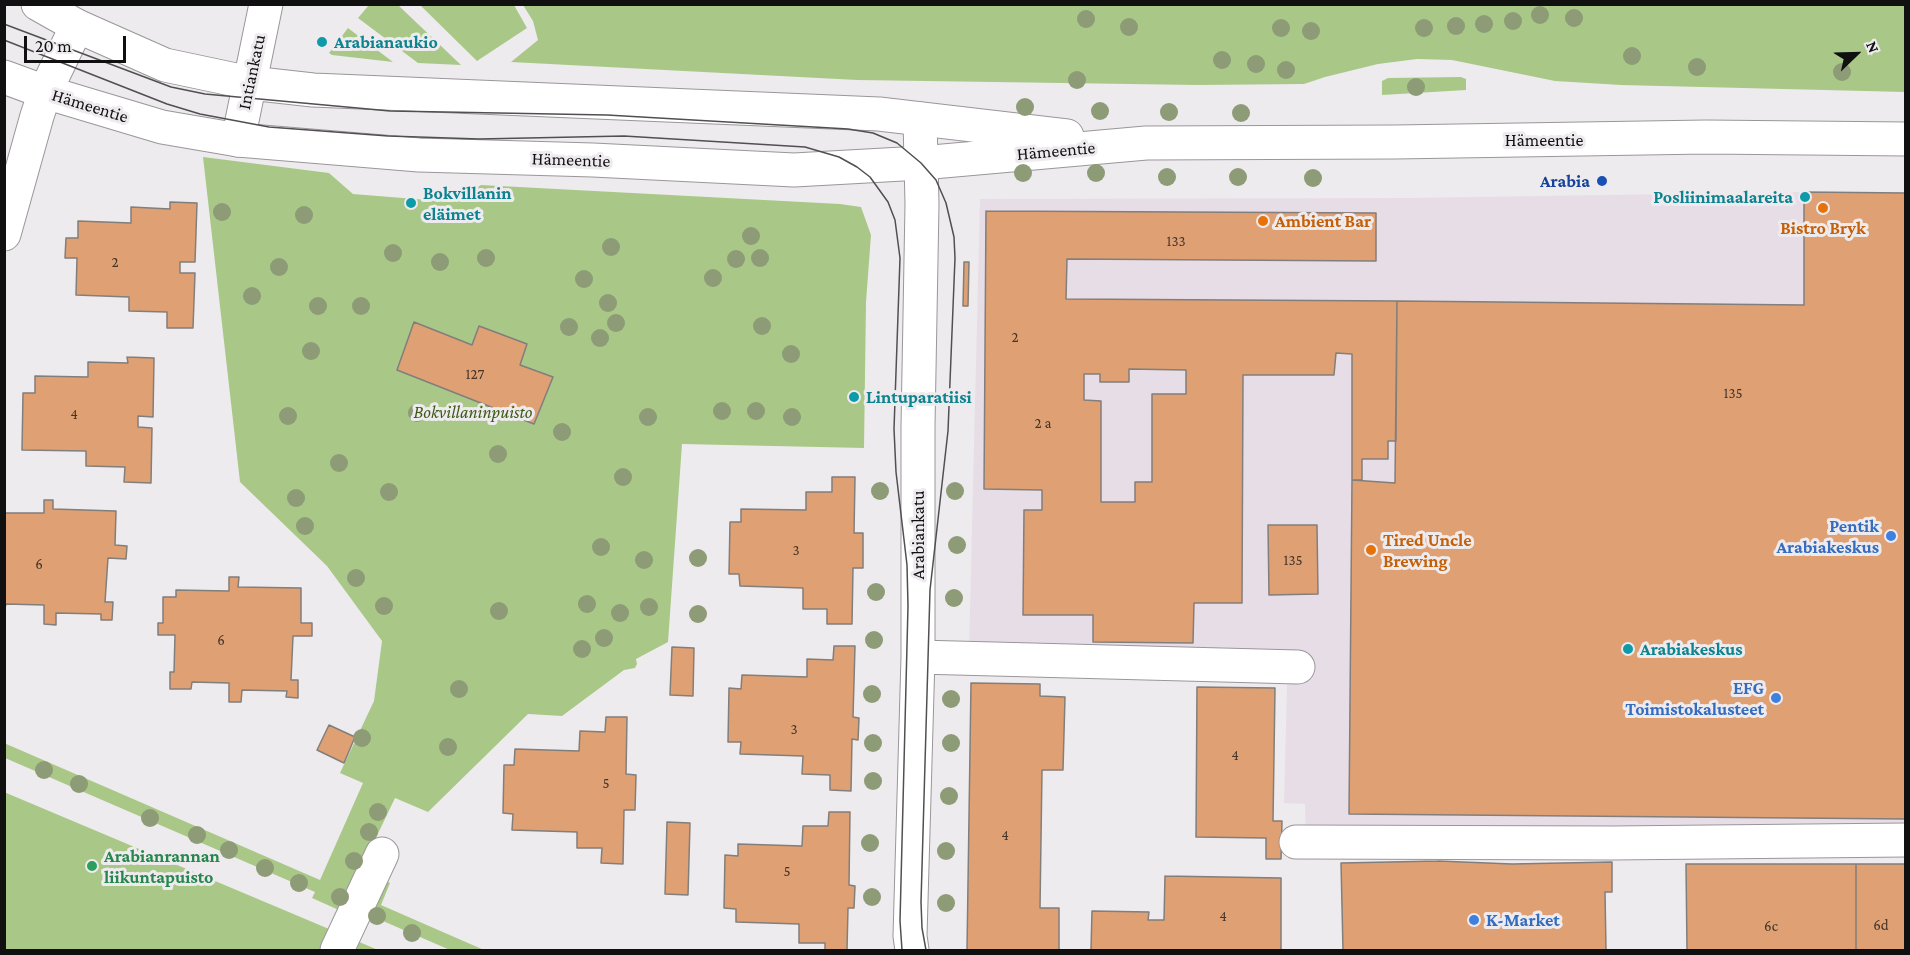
<!DOCTYPE html>
<meta charset="utf-8">
<style>
body{margin:0}
#map{position:relative;width:1910px;height:955px;overflow:hidden;background:#eeebef;font-family:"Crimson Pro",serif}
canvas{display:block}
.frame{position:absolute;inset:0;border:6px solid #111011;pointer-events:none}
.north{position:absolute;left:1826px;top:24px;width:60px;height:60px;-webkit-text-stroke:4px #eeebef;paint-order:stroke;rotate:67deg;font-size:16px;font-weight:700;line-height:24px;text-align:center;color:#111011}
.north::after{content:'';display:block;margin:auto;width:21px;height:27px;background:#111011;clip-path:polygon(50% 0,100% 100%,50% 72%,0 100%)}
.scale{position:absolute;left:24px;top:36px;width:102px;height:27px;box-sizing:border-box;border:3px solid #111011;border-top:0;padding-left:8px;font-size:18px;line-height:21px;white-space:nowrap;color:#111011;-webkit-text-stroke:4px #eeebef;paint-order:stroke}
</style>
<div id="map">
<canvas width="1910" height="955"></canvas>
<div class="frame"></div>
<div class="north">N</div>
<div class="scale">20 m</div>
</div>
<script>
const g = document.querySelector('canvas').getContext('2d');
g.lineJoin = 'round';
function fillPath(path, color) { g.fillStyle = color; g.fill(path, 'evenodd'); }
const poly = rows => new Path2D(rows.map(r => 'M' + r).join(''));
function trace(path, color, width, dash) { g.strokeStyle = color; g.lineWidth = width; g.lineCap = dash ? 'butt' : 'round'; g.setLineDash(dash || []); g.stroke(path); }
function write(font, color, halo, rows, align = 'center') {
  g.font = font + ' "Crimson Pro",serif'; g.lineWidth = 6; g.setLineDash([]); g.textBaseline = 'middle'; g.strokeStyle = halo; g.fillStyle = color; for (const [text, x, y, turn = 0] of rows) {
    g.save(); g.translate(x, y); g.rotate((+turn || 0) * Math.PI / 180); g.textAlign = isNaN(turn) ? turn : align; if (halo) g.strokeText(text, 0, 0); g.fillText(text, 0, 0); g.restore();
  }
}
fillPath(poly([
 [1804,192,1905,193,1905,855,1306,851,1305,804,1284,803,1287,686,1278,658,969,650,980,199,1406,198]
]), '#e7dde7');
fillPath(poly([
 [369,5,398,5,461,65,418,63,358,18],
 [420,5,514,5,527,28,477,61],
 [523,5,1905,5,1905,92,1621,85,1555,81,1452,60,1417,59,1378,64,1325,77,1304,84,1198,85,857,80,511,62,538,40,533,21],
 [348,28,393,62,332,55,329,53],
 [1461,77,1466,79,1466,90,1382,95,1382,81,1388,78],
 [203,157,329,173,353,194,453,202,481,185,840,204,861,207,871,235,866,302,864,448,682,444,668,642,636,659,637,664,635,668,624,670,562,716,528,714,428,812,395,798,341,911,312,898,315,892,5,758,4,743,320,880,363,783,340,773,374,701,382,641,327,566,240,482],
 [4,792,329,929,378,950,5,950],
 [384,880,390,883,381,905,484,950,450,950,369,915]
]), '#a9c887');
const building = poly([
 [1804,192,1906,193,1906,819,1349,814,1352,480,1395,483,1397,301,1804,305,1804,192],
 [170,202,197,203,195,262,180,262,180,273,195,273,193,328,167,328,167,312,129,311,129,297,76,295,77,258,65,258,66,238,78,238,78,221,131,223,131,207,170,209,170,202],
 [986,211,1376,213,1376,261,1067,259,1066,299,1397,301,1396,441,1388,441,1388,459,1362,459,1362,480,1352,480,1352,354,1336,353,1334,375,1243,375,1242,603,1194,603,1193,643,1093,642,1093,615,1023,615,1024,510,1042,510,1042,490,984,489,986,211],
 [1129,369,1186,370,1186,394,1152,394,1152,482,1135,482,1135,502,1101,502,1101,401,1084,400,1084,374,1100,374,1100,382,1129,382,1129,369],
 [964,262,969,262,968,306,963,306,964,262],
 [414,322,472,345,479,326,527,344,520,365,553,377,534,424,397,370,414,322],
 [127,357,154,358,153,417,138,416,138,427,152,428,151,483,124,482,125,467,86,466,86,451,22,450,23,393,35,393,35,376,88,377,88,362,128,363,127,357],
 [832,477,855,477,854,533,863,533,863,568,853,568,852,624,827,624,827,609,803,609,803,588,740,586,739,574,729,574,730,522,741,522,741,509,806,510,806,492,832,492,832,477],
 [44,500,53,500,53,509,116,511,115,545,127,546,126,559,108,558,105,602,113,602,112,620,101,620,101,614,56,613,56,625,44,624,44,605,6,604,4,612,4,513,44,513,44,500],
 [1268,525,1317,525,1318,594,1269,595,1268,525],
 [229,577,239,577,238,587,301,588,301,623,312,623,312,636,293,636,291,680,298,680,298,698,286,697,287,691,242,690,241,702,229,702,229,683,192,682,191,689,170,689,170,672,174,672,175,635,158,635,158,623,163,623,163,597,176,597,176,590,229,591,229,577],
 [834,646,855,646,853,717,859,718,858,740,852,739,851,791,830,790,830,775,802,774,803,756,740,754,741,742,728,742,729,688,741,689,742,675,807,677,807,659,833,660,834,646],
 [672,647,694,648,693,696,670,695,672,647],
 [971,683,1040,684,1040,696,1065,697,1063,770,1042,770,1040,908,1059,908,1059,950,967,950,971,683],
 [1197,687,1275,688,1273,821,1282,821,1281,859,1266,859,1266,838,1196,837,1197,687],
 [606,717,627,717,626,774,636,775,635,810,624,810,623,864,601,863,602,848,577,848,577,832,512,830,513,814,503,813,504,765,514,765,515,749,579,751,580,731,605,732,606,717],
 [329,725,355,737,344,763,317,750,329,725],
 [829,812,850,812,849,885,855,886,854,908,848,908,847,950,825,950,825,943,799,943,799,924,736,922,736,909,724,908,725,855,738,856,738,844,802,846,803,826,828,826,829,812],
 [667,822,690,823,688,895,665,894,667,822],
 [1438,861,1512,864,1612,862,1612,892,1605,892,1606,950,1343,950,1341,863,1438,861],
 [1686,864,1856,864,1856,950,1687,950,1686,864],
 [1856,864,1906,864,1906,950,1856,950,1856,864],
 [1165,876,1281,878,1281,950,1091,950,1092,911,1149,912,1148,920,1164,920,1165,876]
]);
fillPath(building, '#dfa174');
trace(building, '#827e7b', 1.5);
const minor = poly([
 [238,140,266,4],
 [4,234,37,116,45,92,77,26],
 [918,657,1298,667],
 [1296,842,1613,843,1906,840],
 [337,950,382,854],
 [912,950,910,936,918,657,918,426,922,204,920,119]
]);
const major = poly([
 [38,4,77,26,165,65,250,83,313,90,879,114,1067,136],
 [4,77,45,92,162,127,238,140,419,155,593,160,794,170,921,163,1146,143,1395,142,1706,137,1906,139]
]);
trace(minor, '#9a969a', 35);
trace(major, '#9a969a', 35);
trace(minor, '#fff', 33);
trace(major, '#fff', 33);
trace(poly([
 [4,24,171,87,205,94,390,111,607,115,848,129,873,133,897,143,921,163,936,180,946,203,954,237,955,258,948,431,930,590,921,902,922,928,926,950],
 [4,40,167,104,200,114,269,127,388,136,479,139,624,136,805,147,839,157,857,167,870,177,888,202,895,220,900,258,894,429,896,472,907,565,908,606,900,921,902,950]
]), '#514f51', 1.5);
g.fillStyle = '#8d9b77';
for (const [x, y] of [
 [1540,15],
 [1574,18],
 [1086,19],
 [1513,21],
 [1484,24],
 [1456,26],
 [1129,27],
 [1281,28],
 [1424,28],
 [1311,31],
 [1632,56],
 [1222,60],
 [1256,64],
 [1697,67],
 [1286,70],
 [1842,72],
 [1077,80],
 [1416,87],
 [1025,107],
 [1100,111],
 [1169,112],
 [1241,113],
 [1023,173],
 [1096,173],
 [1167,177],
 [1238,177],
 [1313,178],
 [222,212],
 [304,215],
 [751,236],
 [611,247],
 [393,253],
 [486,258],
 [760,258],
 [736,259],
 [440,262],
 [279,267],
 [713,278],
 [584,279],
 [252,296],
 [608,303],
 [318,306],
 [361,306],
 [616,323],
 [762,326],
 [569,327],
 [600,338],
 [311,351],
 [791,354],
 [722,411],
 [756,411],
 [417,413],
 [288,416],
 [648,417],
 [792,417],
 [562,432],
 [498,454],
 [339,463],
 [623,477],
 [880,491],
 [955,491],
 [389,492],
 [296,498],
 [305,526],
 [957,545],
 [601,547],
 [698,558],
 [644,560],
 [356,578],
 [876,592],
 [954,598],
 [587,604],
 [384,606],
 [649,607],
 [499,611],
 [620,613],
 [698,614],
 [604,638],
 [874,640],
 [582,649],
 [459,689],
 [872,694],
 [951,699],
 [362,738],
 [873,743],
 [951,743],
 [448,747],
 [44,770],
 [873,781],
 [79,784],
 [949,796],
 [378,812],
 [150,818],
 [369,832],
 [197,835],
 [870,843],
 [229,850],
 [946,851],
 [354,861],
 [265,868],
 [299,883],
 [340,897],
 [872,897],
 [946,903],
 [377,916],
 [412,933]
]) { g.beginPath(); g.arc(x, y, 9, 0, 2 * Math.PI); g.fill(); }
for (const [x, y, r, color] of [
 [322,42,6,"#0f9aa8"],
 [1602,181,6,"#1a4fb4"],
 [1805,197,6,"#0f9aa8"],
 [411,203,6,"#0f9aa8"],
 [1823,208,6,"#e8710a"],
 [1263,221,6,"#e8710a"],
 [854,397,6,"#0f9aa8"],
 [1891,536,6,"#3f7fe0"],
 [1371,550,6,"#e8710a"],
 [1628,649,6,"#0f9aa8"],
 [1776,698,6,"#3f7fe0"],
 [92,866,6,"#2e9e5b"],
 [1474,920,6,"#3f7fe0"]
]) { const dot = new Path2D(); dot.arc(x, y, r, 0, 2 * Math.PI); g.fillStyle = color; g.fill(dot); trace(dot, '#eeebef', 2); }
write('15px', '#44342a', null, [
 ["133",1176,241],
 ["2",115,262],
 ["2",1015,337],
 ["127",475,374],
 ["135",1733,393],
 ["4",74,414],
 ["2 a",1043,423],
 ["3",796,550],
 ["135",1293,560],
 ["6",39,564],
 ["6",221,640],
 ["3",794,729],
 ["4",1235,755],
 ["5",606,783],
 ["4",1005,835],
 ["5",787,871],
 ["4",1223,916],
 ["6d",1881,925],
 ["6c",1771,926]
]);
write('bold 18px', '#0d838f', '#eeebef', [
 ["Arabianaukio",334,42],
 ["Bokvillanin",423,193],
 ["eläimet",423,214],
 ["Posliinimaalareita",1793,197,"right"],
 ["Lintuparatiisi",866,397],
 ["Arabiakeskus",1640,649]
], 'left');
write('18px', '#111011', '#eeebef', [
 ["Intiankatu",252,72,-78],
 ["Hämeentie",90,106,17],
 ["Hämeentie",1544,140],
 ["Hämeentie",1056,151,-5],
 ["Hämeentie",571,160,2],
 ["Arabiankatu",918,535,-90]
]);
write('bold 18px', '#164399', '#eeebef', [
 ["Arabia",1590,181]
], 'right');
write('bold 18px', '#c56008', '#eeebef', [
 ["Ambient Bar",1275,221],
 ["Bistro Bryk",1823,228,"center"],
 ["Tired Uncle",1383,540],
 ["Brewing",1383,561]
], 'left');
write('italic 18px', '#3d5914', '#eeebef', [
 ["Bokvillaninpuisto",473,412]
]);
write('bold 18px', '#366cbe', '#eeebef', [
 ["Pentik",1879,526],
 ["Arabiakeskus",1879,547],
 ["EFG",1764,688],
 ["Toimistokalusteet",1764,709],
 ["K-Market",1486,920,"left"]
], 'right');
write('bold 18px', '#27864d', '#eeebef', [
 ["Arabianrannan",104,856],
 ["liikuntapuisto",104,877]
], 'left');
</script>
